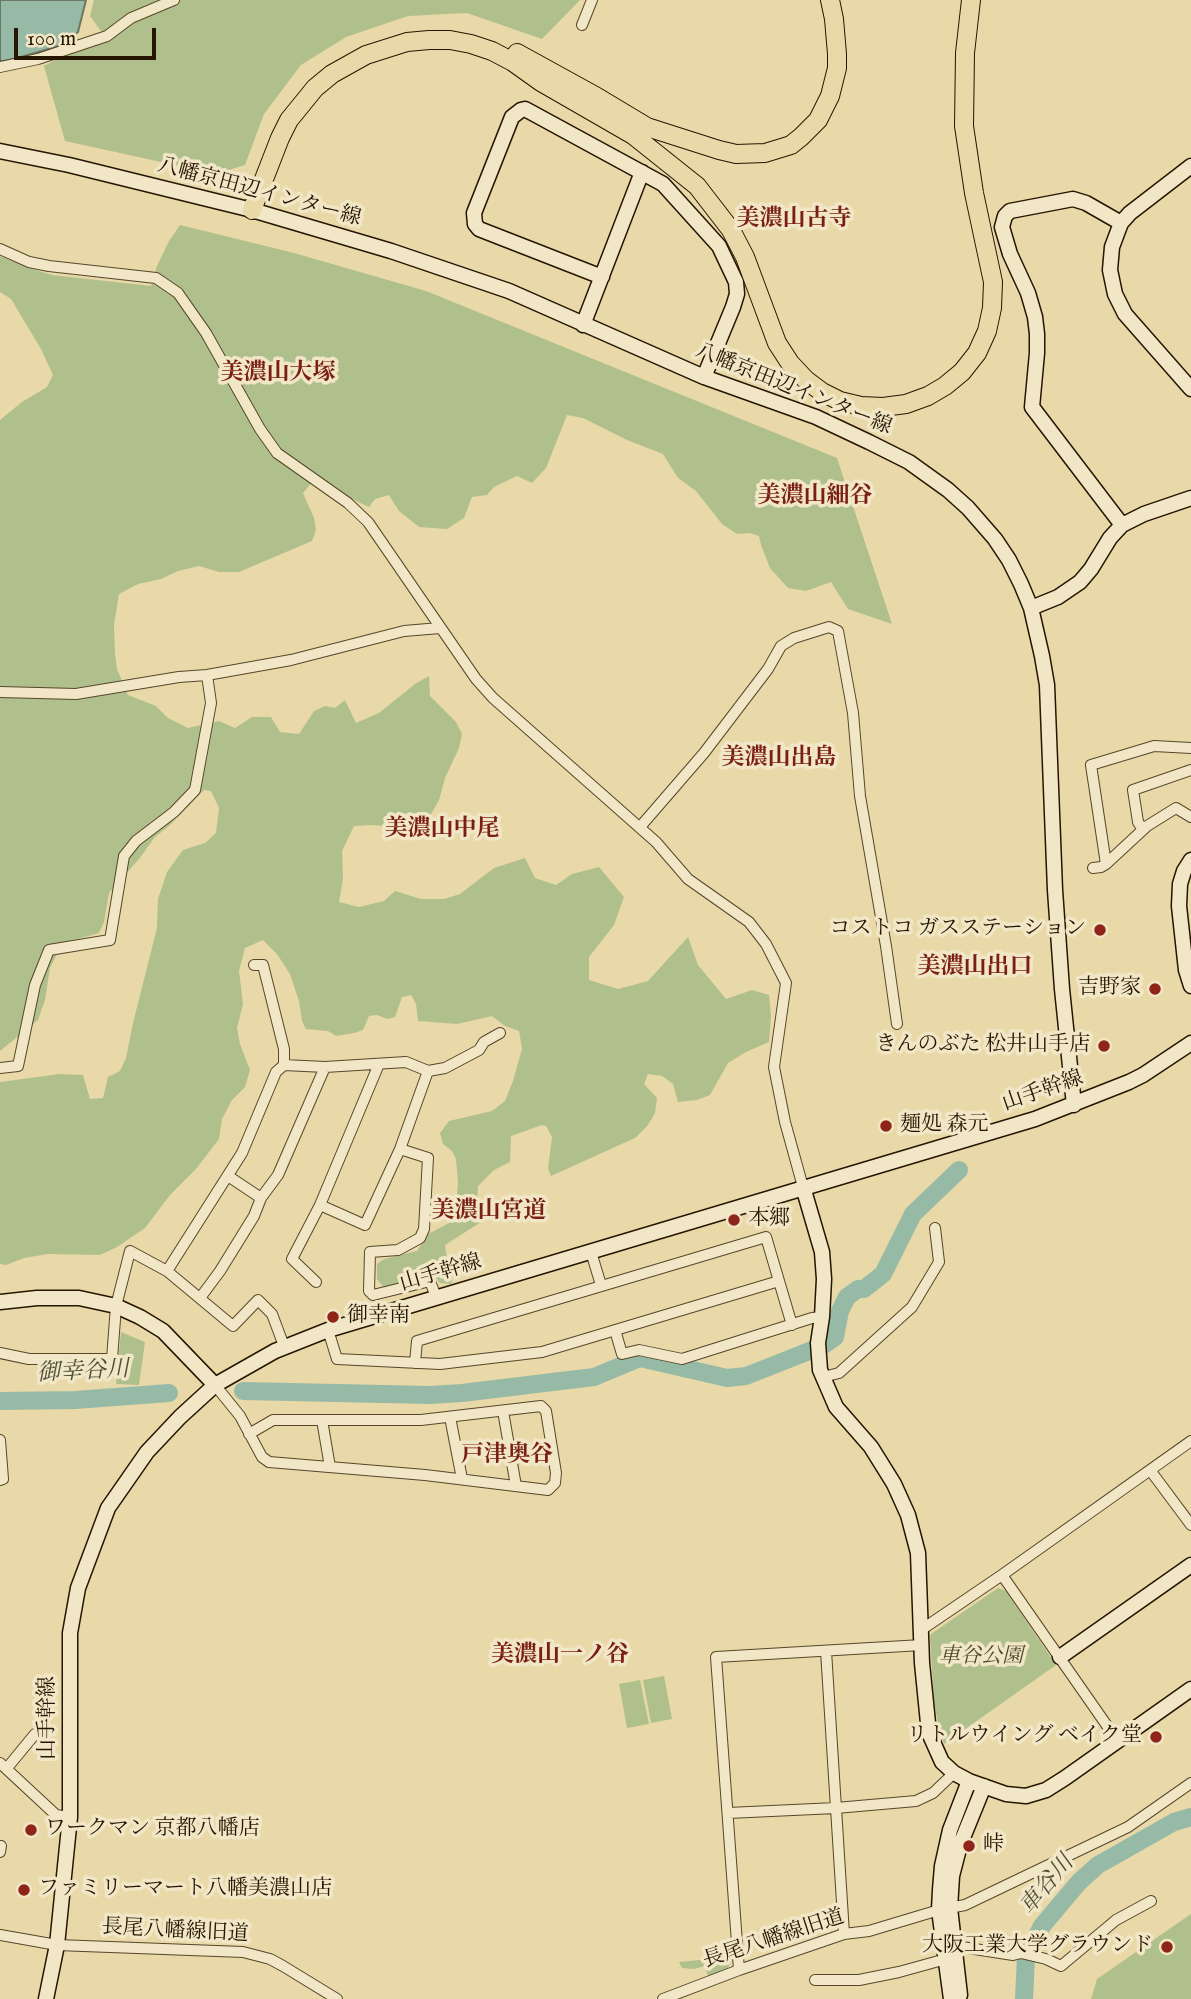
<!DOCTYPE html>
<meta charset="utf-8">
<style>
body{margin:0}
#map{position:relative;width:1191px;height:1999px;overflow:hidden;background:#e9d8a8;font-family:"IM FELL English",serif}
canvas{display:block}
.scale{position:absolute;left:14px;top:28px;width:142px;height:32px;box-sizing:border-box;border:4px solid #261500;border-top:0;padding-left:9px;font-size:21px;line-height:24px;white-space:nowrap;color:#261500;-webkit-text-stroke:5px #f1e6c6;paint-order:stroke}
</style>
<div id="map">
<canvas width="1191" height="1999"></canvas>
<div class="scale">100 m</div>
</div>
<script>
const g = document.querySelector('canvas').getContext('2d');
g.lineJoin = 'round';
function fillPath(path, color) { g.fillStyle = color; g.fill(path, 'evenodd'); }
const poly = rows => new Path2D(rows.map(r => 'M' + r).join(''));
function trace(path, color, width, dash) { g.strokeStyle = color; g.lineWidth = width; g.lineCap = dash ? 'butt' : 'round'; g.setLineDash(dash || []); g.stroke(path); }
function write(font, color, halo, rows, align = 'center') {
  g.font = font + ' "IM FELL English","Noto Serif JP",serif'; g.lineWidth = 7; g.setLineDash([]); g.textBaseline = 'middle'; g.strokeStyle = halo; g.fillStyle = color; for (const [text, x, y, turn = 0] of rows) {
    g.save(); g.translate(x, y); g.rotate((+turn || 0) * Math.PI / 180); g.textAlign = isNaN(turn) ? turn : align; if (halo) g.strokeText(text, 0, 0); g.fillText(text, 0, 0); g.restore();
  }
}
fillPath(poly([
 [94,0,580,0,542,39,467,13,408,16,346,37,301,65,264,114,245,165,216,174,65,141,44,66,103,34,90,16],
 [180,225,294,253,426,291,837,458,892,624,848,609,831,582,806,591,788,588,770,568,761,545,759,536,750,533,737,534,722,524,696,491,678,478,663,454,627,440,583,418,567,415,546,468,532,483,517,476,494,487,487,495,472,497,464,518,447,529,419,527,399,511,389,495,375,499,369,507,333,490,318,475,303,493,314,518,316,530,312,541,239,572,219,572,199,566,178,571,161,579,138,584,119,594,114,625,115,654,117,669,128,695,156,706,168,718,188,728,219,721,235,728,252,717,271,717,280,732,299,734,314,711,325,706,335,708,345,700,356,723,379,713,415,684,429,676,430,696,456,722,462,734,459,748,445,778,439,800,426,823,401,827,370,825,354,826,342,851,343,879,339,902,359,907,384,901,395,891,421,899,444,899,460,894,494,868,525,858,535,878,556,885,572,874,599,867,624,897,614,925,589,957,589,980,618,989,648,981,688,937,698,965,726,999,752,990,769,995,771,1016,769,1042,746,1052,728,1063,710,1095,697,1100,678,1102,673,1084,662,1076,648,1074,644,1084,657,1098,655,1113,648,1125,635,1138,551,1176,548,1168,552,1137,546,1126,542,1125,511,1136,510,1162,494,1170,478,1186,477,1203,481,1222,445,1245,448,1266,453,1275,451,1284,440,1283,432,1273,384,1288,377,1279,377,1264,384,1259,417,1251,428,1234,455,1220,458,1182,456,1159,452,1151,443,1144,440,1133,449,1121,492,1111,505,1101,513,1081,522,1049,519,1031,505,1026,492,1016,457,1024,418,1021,416,1004,411,995,402,997,395,1017,387,1019,377,1015,369,1016,363,1030,354,1033,336,1036,328,1031,306,1029,302,1021,299,1001,290,974,277,954,263,940,245,948,239,971,243,1004,237,1028,240,1044,250,1070,245,1087,232,1100,222,1119,219,1139,196,1169,170,1195,145,1228,117,1247,100,1255,48,1254,24,1258,6,1265,0,1264,0,1082,60,1074,83,1075,90,1099,103,1098,108,1077,120,1071,126,1058,133,1023,157,928,158,899,167,872,183,850,205,843,216,833,219,808,211,791,204,790,169,826,155,837,139,859,109,893,104,922,99,933,78,939,63,942,50,968,45,1000,38,1020,0,1051,0,420,22,402,47,387,53,375,41,349,11,299,0,292,0,256,32,269,52,275,151,286,157,266,169,241],
 [121,1332,145,1342,139,1385,116,1384],
 [998,1588,1006,1591,1056,1665,944,1744,938,1724,934,1701,930,1638,931,1634],
 [664,1676,672,1719,651,1723,643,1680],
 [640,1680,649,1724,627,1728,619,1684],
 [1191,1914,1191,1999,1091,1999,1097,1979],
 [730,1957,731,1962,726,1971,708,1976,705,1966,694,1969,682,1968,679,1962]
]), '#b0c08c');
const water = poly([
 [0,0,86,0,78,32,59,46,0,63,0,0]
]);
fillPath(water, '#97baa6');
trace(water, '#6a7864', 2);
trace(poly([
 [243,1391,430,1395,462,1393,594,1377,640,1358,727,1378,746,1376,822,1346,835,1337,840,1311,847,1297,858,1289,864,1289,883,1274,913,1214,959,1170],
 [0,1401,75,1400,169,1393],
 [1024,1999,1026,1956,1042,1926,1079,1882,1098,1865,1174,1822,1191,1817]
]), '#97baa6', 18);
const street = poly([
 [582,25,592,0],
 [0,67,38,59,107,36,131,18,174,0],
 [0,249,29,262,49,266,156,278,178,293,206,333,260,429,277,453,348,503,368,522,476,679,493,698,656,842,688,879,749,922,766,944,786,983,774,1067,785,1122,803,1187],
 [0,692,76,694,179,677,207,675,291,660,404,631,440,628],
 [640,827,704,753,768,669,781,646,794,638,829,627,838,631,853,713,860,796,886,946,897,1024],
 [1143,830,1138,822,1133,790,1191,770],
 [1106,864,1091,765,1154,746,1191,748],
 [1093,868,1101,867,1106,864,1147,826,1176,808,1191,817],
 [254,965,263,965,284,1049,284,1065,325,1067,406,1062,428,1071,445,1068,479,1050,484,1042,500,1033],
 [0,1068,18,1066,35,985,49,950,110,940,124,856,136,841,174,812,195,790,211,703,207,675],
 [400,1149,428,1158,424,1229,420,1238,398,1250,370,1252,369,1291,373,1295,430,1281,436,1297],
 [228,1176,261,1198],
 [320,1205,365,1225,400,1149,428,1071],
 [591,1252,601,1285],
 [167,1271,242,1153,276,1072,284,1065],
 [316,1282,292,1259,320,1205,379,1064],
 [200,1298,220,1271,254,1216,261,1198,278,1175,325,1067],
 [328,1330,337,1359,440,1364,542,1352,779,1281],
 [615,1330,622,1354,639,1350,682,1359,812,1318,822,1317],
 [0,1353,29,1359,112,1359,116,1306,130,1251,167,1271,233,1326,258,1300,272,1314,284,1346],
 [415,1363,417,1341,766,1237,792,1325],
 [823,1377,839,1373,912,1307,939,1262,935,1228],
 [215,1385,240,1416,262,1457,269,1462,425,1475,548,1490,555,1483,556,1473,546,1411,541,1406,421,1420,273,1420,249,1434],
 [503,1411,516,1486],
 [450,1417,462,1479],
 [322,1420,330,1467],
 [0,1440,3,1479,0,1480],
 [1150,1470,1191,1525],
 [1002,1575,1117,1740],
 [921,1630,1002,1575,1191,1441],
 [826,1651,844,1934],
 [0,1763,56,1815,70,1817],
 [7,1768,35,1734],
 [728,1813,836,1808,916,1801,933,1793,954,1773],
 [0,1852,1,1846],
 [0,1935,57,1945,243,1952,270,1959,283,1966,337,1999],
 [949,1945,1013,1955,1021,1953,1046,1959,1061,1966,1116,1920,1151,1901],
 [739,1970,716,1657,922,1645],
 [815,1980,859,1980,899,1972,946,1959],
 [663,1999,739,1970,844,1934,869,1931,939,1910,965,1905,1128,1827,1191,1783]
]);
const secondary = poly([
 [0,151,69,165,252,210,391,251,509,291,704,377,816,417,869,442,909,462,948,490,968,508,995,539,1009,560,1021,584,1031,608,1042,656,1047,685,1055,890,1062,989,1074,1105],
 [1191,166,1130,213,1121,223,1112,247,1110,270,1115,294,1125,314,1191,389],
 [1121,223,1086,203,1073,199,1010,211,1005,216,1002,227,1010,254,1028,293,1035,317,1037,334,1037,353,1032,407,1122,525],
 [602,277,479,229,475,224,474,213,512,117,521,110,525,109,663,184,719,246,736,282,737,294,733,307,704,377],
 [583,325,642,172],
 [1031,608,1058,597,1080,582,1091,569,1110,538,1122,525,1144,514,1191,498],
 [1191,860,1184,871,1180,884,1179,906,1186,970,1191,986],
 [803,1187,822,1252,824,1279,822,1317,818,1343,820,1370,836,1407,871,1447,894,1484,908,1515,918,1553,922,1663,929,1733,942,1762,954,1773,969,1781,1006,1794,1026,1796,1046,1790,1065,1778,1191,1689],
 [0,1302,37,1298,79,1298,116,1306,140,1317,163,1331,215,1385],
 [1060,1657,1191,1565],
 [960,1995,950,1908,952,1876,960,1845,984,1786],
 [46,1999,57,1945,70,1817,70,1633,78,1588,108,1508,147,1452,180,1417,215,1385,275,1351,328,1330,1035,1119,1129,1082,1143,1075,1191,1043],
 [951,1999,939,1910,940,1890,942,1866,950,1830,969,1781]
]);
const highway = poly([
 [517,53,597,97,647,127,719,150,736,154,765,153,791,145,801,137,818,120,830,96,837,68,837,54,834,19,830,0],
 [252,210,280,138,289,120,315,88,332,74,366,55,407,42,429,40,450,40,471,44,492,51,513,62,541,82,633,135,697,186,731,230,745,257,777,343,790,363,806,380,822,392,840,401,861,406,883,407,906,404,928,396,945,386,962,372,977,353,987,331,992,308,993,282,974,193,964,126,965,53,971,0]
]);
trace(street, '#57462a', 12);
trace(secondary, '#261500', 17);
trace(highway, '#261500', 20);
trace(street, '#f1e6c6', 10);
trace(secondary, '#f1e6c6', 14);
trace(highway, '#e9d8a8', 18);
for (const [x, y, r, color] of [
 [1100,930,7,"#8f2418"],
 [1155,989,7,"#8f2418"],
 [1104,1046,7,"#8f2418"],
 [886,1126,7,"#8f2418"],
 [734,1220,7,"#8f2418"],
 [333,1317,7,"#8f2418"],
 [1156,1737,7,"#8f2418"],
 [31,1830,7,"#8f2418"],
 [969,1846,7,"#8f2418"],
 [24,1890,7,"#8f2418"],
 [1167,1947,7,"#8f2418"]
]) { const dot = new Path2D(); dot.arc(x, y, r, 0, 2 * Math.PI); g.fillStyle = color; g.fill(dot); trace(dot, '#f1e6c6', 2.5); }
write('21px', '#261500', '#f1e6c6', [
 ["八幡京田辺インター線",259,193,15],
 ["八幡京田辺インター線",793,390,22],
 ["山手幹線",1043,1092,-19],
 ["山手幹線",441,1274,-16],
 ["山手幹線",49,1718,-90],
 ["長尾八幡線旧道",175,1932,3],
 ["長尾八幡線旧道",774,1940,-18]
]);
write('21px', '#261500', '#f1e6c6', [
 ["コストコ ガスステーション",1086,930,"right"],
 ["吉野家",1141,989,"right"],
 ["きんのぶた 松井山手店",1090,1046,"right"],
 ["麺処 森元",900,1126],
 ["本郷",748,1220],
 ["御幸南",347,1317],
 ["リトルウイング ベイク堂",1142,1737,"right"],
 ["ワークマン 京都八幡店",45,1830],
 ["峠",983,1846],
 ["ファミリーマート八幡美濃山店",38,1890],
 ["大阪工業大学グラウンド",1153,1947,"right"]
], 'left');
write('italic 21px', '#4f482a', '#f1e6c6', [
 ["車谷公園",981,1658]
]);
write('bold 23px', '#7a1f14', '#f1e6c6', [
 ["美濃山古寺",794,220],
 ["美濃山大塚",278,374],
 ["美濃山細谷",815,497],
 ["美濃山出島",779,759],
 ["美濃山中尾",442,830],
 ["美濃山出口",975,968],
 ["美濃山宮道",489,1212],
 ["戸津奥谷",507,1456],
 ["美濃山一ノ谷",560,1656]
]);
write('italic 23px', '#4e4f3a', '#f1e6c6', [
 ["御幸谷川",83,1373,-3],
 ["車谷川",1048,1886,-50]
]);
</script>
